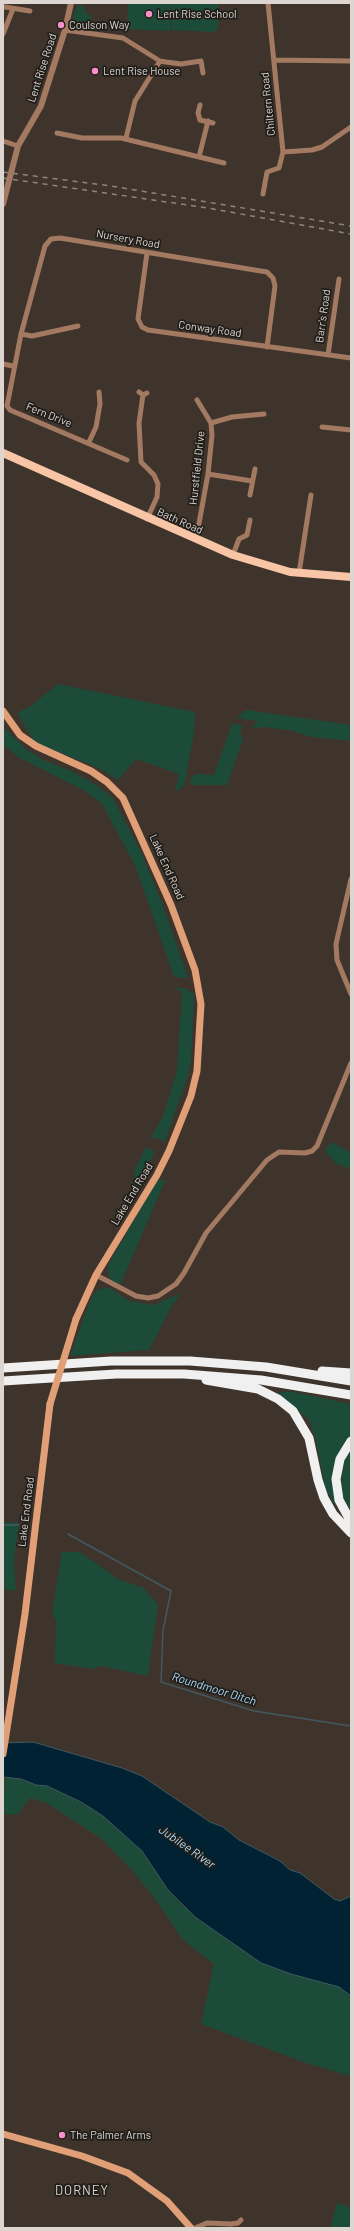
<!DOCTYPE html>
<style>
body{margin:0}
#map{position:relative;width:354px;height:2231px;overflow:hidden;background:#3e342b;font-family:Barlow,sans-serif}
canvas{display:block}
.frame{position:absolute;inset:0;border:4px solid #dcd5d0;pointer-events:none}
</style>
<div id="map">
<canvas width="354" height="2231"></canvas>
<div class="frame"></div>
</div>
<script>
const g = document.querySelector('canvas').getContext('2d');
g.lineJoin = 'round';
function fillPath(path, color) { g.fillStyle = color; g.fill(path, 'evenodd'); }
const poly = rows => new Path2D(rows.map(r => 'M' + r).join(''));
function trace(path, color, width, dash) { g.strokeStyle = color; g.lineWidth = width; g.lineCap = dash ? 'butt' : 'round'; g.setLineDash(dash || []); g.stroke(path); }
function write(font, color, halo, rows, align = 'center') {
  g.font = font + ' Barlow,sans-serif'; g.lineWidth = 3.5; g.setLineDash([]); g.textBaseline = 'middle'; g.strokeStyle = halo; g.fillStyle = color; for (const [text, x, y, turn = 0] of rows) {
    g.save(); g.translate(x, y); g.rotate((+turn || 0) * Math.PI / 180); g.textAlign = isNaN(turn) ? turn : align; if (halo) g.strokeText(text, 0, 0); g.fillText(text, 0, 0); g.restore();
  }
}
fillPath(poly([
 [128,3,171,3,170,31,127,29],
 [172,3,218,3,219,23,217,30,212,32,171,30],
 [77,5,82,5,87,15,91,14,91,21,86,27,72,24],
 [58,684,195,712,194,733,184,786,175,792,179,774,136,759,118,780,99,768,35,743,17,713,31,706],
 [246,710,351,725,351,741,311,737,293,731,266,727,252,728,258,721,236,718],
 [232,723,242,725,240,737,244,736,227,785,193,785,190,782,191,778,196,774,214,775],
 [3,727,26,749,43,760,69,770,98,786,113,799,141,852,161,901,188,978,174,977,135,865,102,804,85,791,18,757,3,744],
 [173,987,187,989,194,994,191,1061,188,1075,165,1141,151,1137,163,1116,177,1071,182,992],
 [332,1142,351,1153,351,1169,337,1164,325,1152,326,1148],
 [146,1147,155,1152,130,1194,136,1167],
 [160,1179,165,1181,120,1285,111,1281,108,1273,108,1265,157,1181],
 [110,1288,129,1301,154,1305,181,1293,171,1307,149,1350,70,1356,92,1296,99,1289],
 [288,1391,351,1404,351,1436,347,1439,335,1506,325,1488,316,1441,309,1420,277,1393],
 [351,1448,351,1513,343,1498,341,1480,345,1460],
 [3,1522,19,1523,14,1560,16,1591,3,1589],
 [62,1552,80,1552,120,1580,144,1588,158,1605,148,1676,101,1666,92,1669,55,1663,56,1620,52,1614],
 [5,1777,21,1779,36,1785,47,1786,81,1802,103,1816,142,1851,168,1890,183,1907,189,1904,339,1987,351,1996,351,2076,306,2063,201,2024,214,1964,183,1940,157,1901,131,1869,102,1839,47,1803,30,1798,17,1815,3,1814],
 [337,2203,351,2208,351,2228,330,2228]
]), '#1c4c39');
const water = poly([
 [33,1742,122,1768,142,1776,210,1822,223,1827,239,1840,280,1861,290,1870,300,1873,334,1899,340,1901,351,1896,351,1996,339,1987,291,1974,261,1963,195,1917,168,1890,142,1851,103,1816,81,1802,47,1786,36,1785,21,1779,3,1777,3,1743,33,1742]
]);
fillPath(water, '#012232');
trace(water, '#435861', 1);
trace(poly([
 [3,1525,19,1525],
 [68,1534,171,1591,163,1631,161,1682,254,1711,351,1726]
]), '#435861', 1.5);
trace(poly([
 [5,7,30,11],
 [65,30,123,38,160,61,166,62,181,64,201,61,203,73],
 [3,34,13,9],
 [274,60,351,61],
 [200,105,198,113,200,120,213,123],
 [57,133,82,138,121,138,224,163],
 [126,138,135,101,160,61],
 [3,141,18,146],
 [283,152,312,150,322,147,351,127],
 [199,157,208,121],
 [263,194,267,172,279,168,283,152,268,3],
 [147,253,138,319,142,327,148,330,351,358],
 [21,334,32,336,78,326],
 [328,355,339,279],
 [3,364,13,366],
 [139,392,143,395,147,393],
 [143,395,139,423,141,462,154,475,158,484,157,497,147,519],
 [211,423,232,417,264,414],
 [322,427,351,430],
 [89,442,96,427,100,404,99,392],
 [127,460,10,410,7,406,21,334,45,246,51,239,60,238,267,272,273,278,275,286,267,347],
 [208,474,252,481],
 [250,495,255,469],
 [196,540,208,474,212,435,211,423,197,400],
 [233,555,239,539,247,535,250,520],
 [299,573,311,495],
 [351,879,336,944,337,960,351,994],
 [96,1275,136,1296,148,1298,158,1296,176,1284,184,1273,206,1233,267,1160,279,1152,305,1153,312,1151,317,1146,351,1063],
 [195,2228,207,2223,231,2224,238,2223,241,2220]
]), '#a37a61', 5);
trace(poly([
 [3,204,18,146,41,106,65,30,71,3]
]), '#a37a61', 6);
trace(poly([
 [3,711,20,735,36,746,91,771,107,782,123,798,171,905,195,970,201,1004,197,1071,191,1096,169,1151,157,1175,96,1275,76,1319],
 [3,1754,25,1614,50,1404],
 [3,2134,82,2156,128,2173,167,2201,191,2228]
]), '#e19f77', 7);
trace(poly([
 [3,453,233,555,290,572,351,577]
]), '#f9c5a7', 8);
trace(poly([
 [3,1368,111,1361,190,1361,266,1367,351,1381],
 [322,1371,351,1373],
 [206,1380,258,1389,278,1399,293,1411,309,1438,318,1480,324,1498,333,1514,351,1533],
 [3,1381,116,1374,184,1374,261,1380,351,1395],
 [351,1441,340,1459,336,1479,339,1500,351,1522]
]), '#f0f0f0', 9);
trace(poly([
 [3,172,111,186,351,226],
 [3,178,208,208,351,234]
]), '#8d857e', 1.5, [5, 5]);
trace(poly([
 [50,1404,76,1319]
]), '#e19f77', 7);
for (const [x, y, r, color] of [
 [149,14,4,"#f98fca"],
 [61,25,4,"#f98fca"],
 [95,71,4,"#f98fca"],
 [62,2135,4,"#f98fca"]
]) { const dot = new Path2D(); dot.arc(x, y, r, 0, 2 * Math.PI); g.fillStyle = color; g.fill(dot); trace(dot, '#211d19', 1.5); }
write('11px', '#dcd5d0', '#211d19', [
 ["Lent Rise School",157,14],
 ["Coulson Way",69,25],
 ["Lent Rise House",103,71],
 ["The Palmer Arms",70,2135]
], 'left');
write('11px', '#dcd5d0', '#211d19', [
 ["Lent Rise Road",42,68,-72],
 ["Chiltern Road",268,104,-96],
 ["Nursery Road",128,239,10],
 ["Barr's Road",323,316,-82],
 ["Conway Road",210,329,8],
 ["Fern Drive",49,415,22],
 ["Hurstfield Drive",197,468,-84],
 ["Bath Road",180,521,24],
 ["Lake End Road",167,867,66],
 ["Lake End Road",132,1194,-59],
 ["Lake End Road",26,1512,-83]
]);
write('italic 12px', '#a8dbf8', '#211d19', [
 ["Roundmoor Ditch",214,1689,17],
 ["Jubilee River",187,1847,35]
]);
g.letterSpacing = '1px';
write('13px', '#dcd5d0', '#211d19', [
 ["DORNEY",82,2191]
]);
g.letterSpacing = '0px';
</script>
